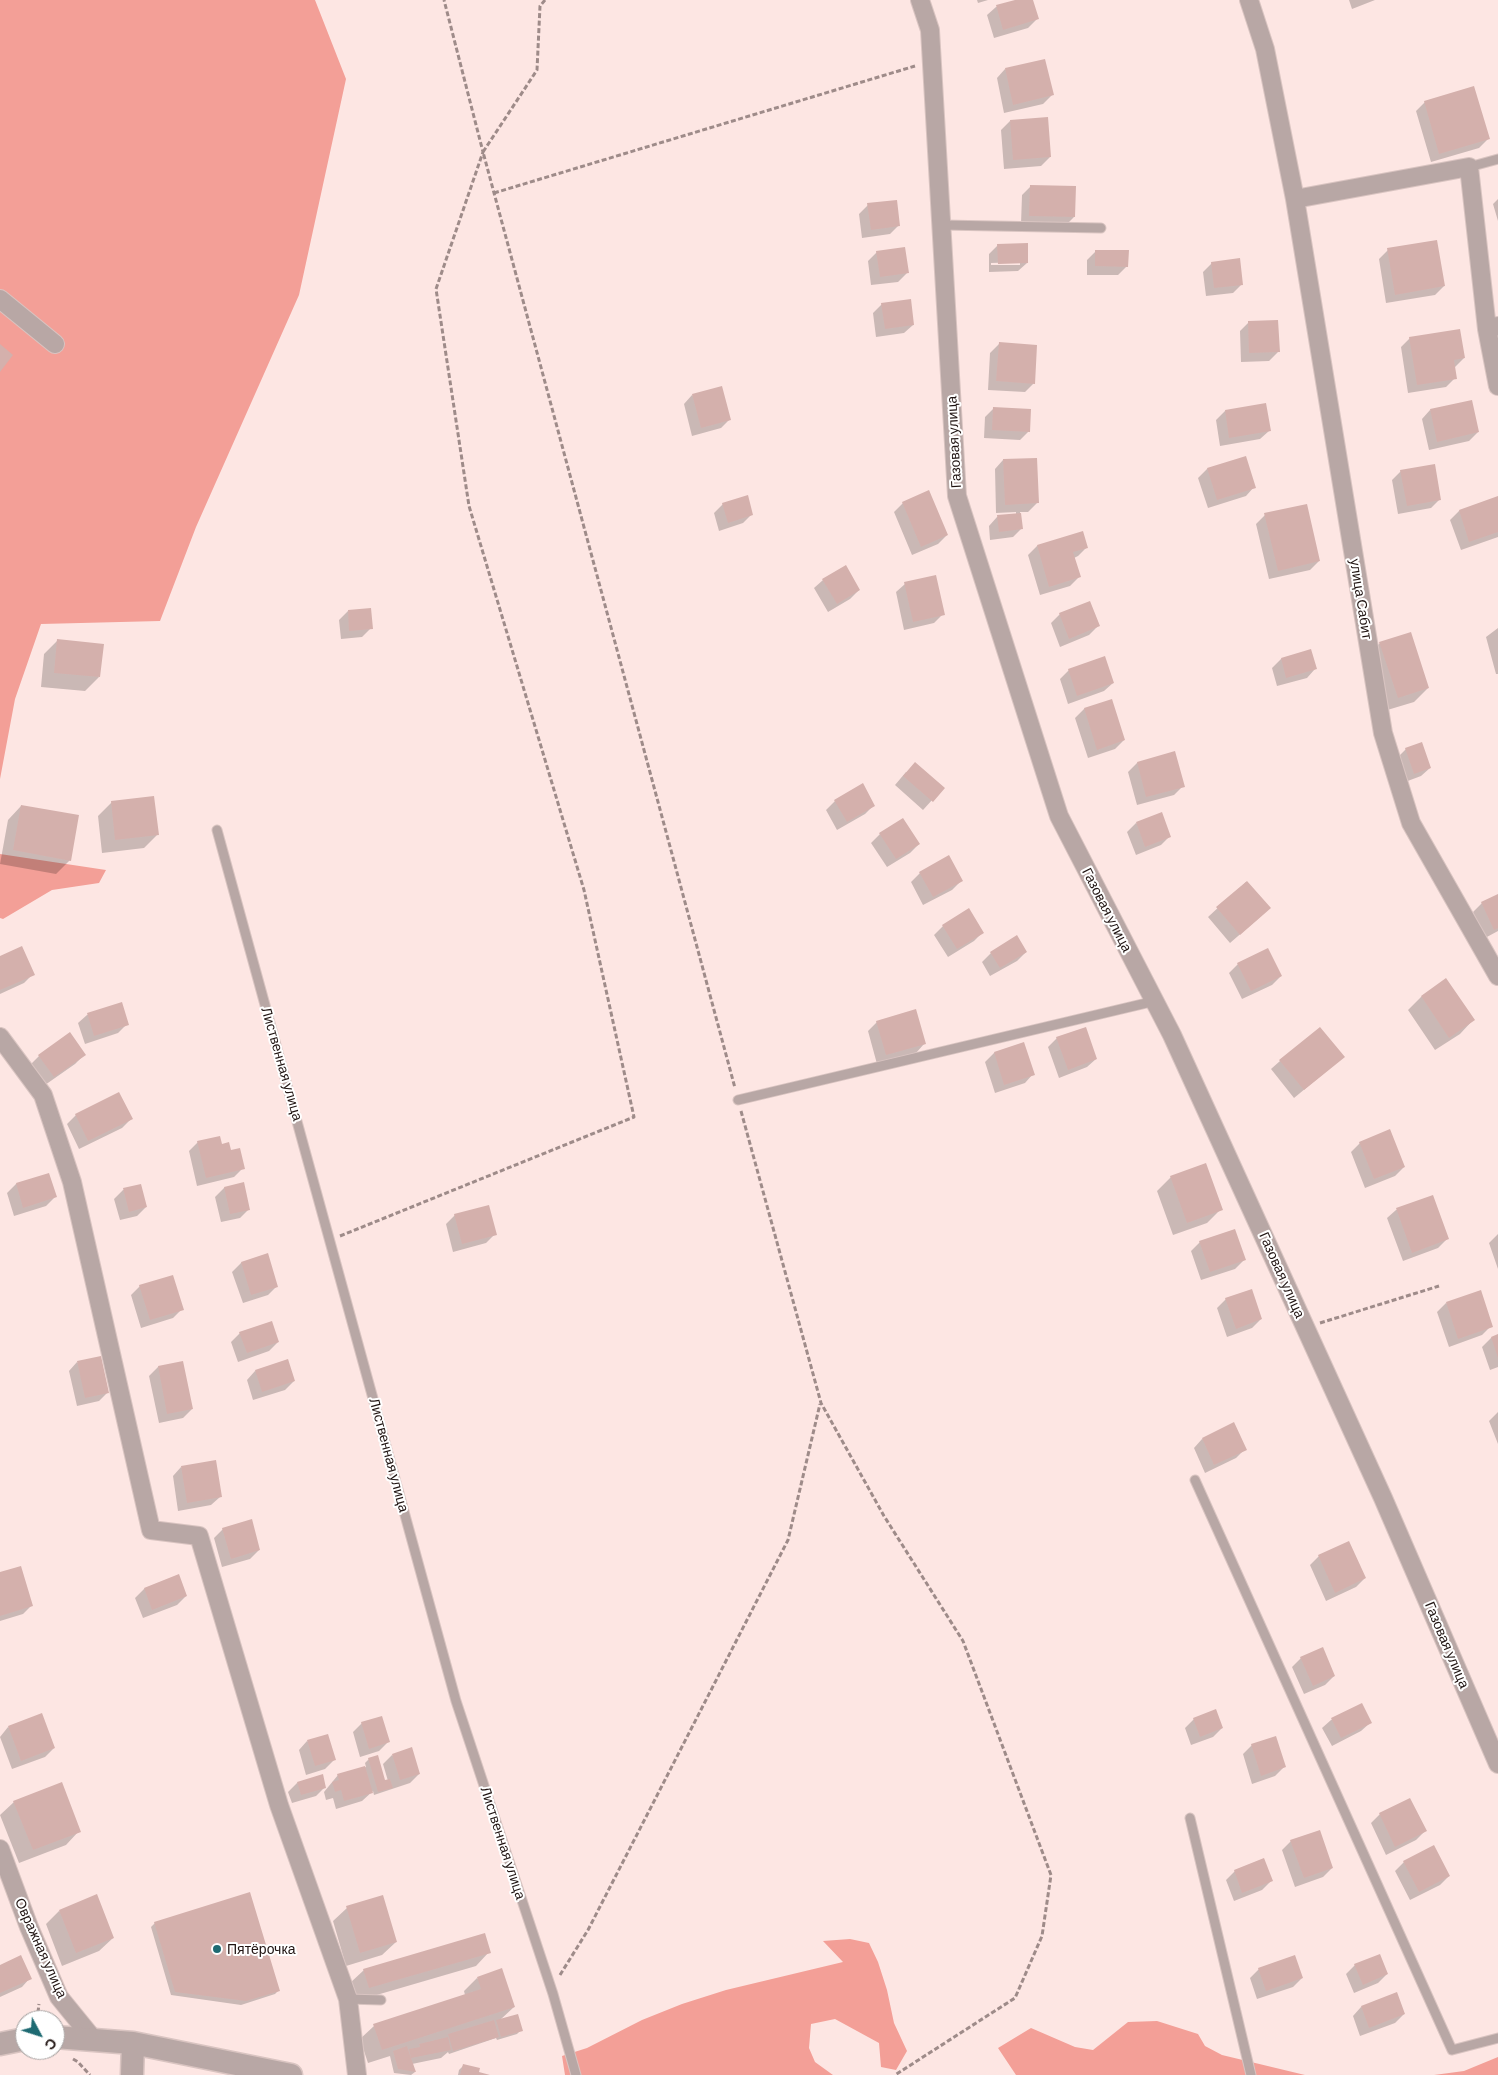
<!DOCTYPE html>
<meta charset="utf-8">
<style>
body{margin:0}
#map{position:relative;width:1498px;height:2075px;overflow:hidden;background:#fde6e3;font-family:Barlow,sans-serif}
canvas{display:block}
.north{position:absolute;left:15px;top:2010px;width:50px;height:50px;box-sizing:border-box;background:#fff;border:1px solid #a5a1a0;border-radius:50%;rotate:130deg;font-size:14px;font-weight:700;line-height:20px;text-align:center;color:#1f1311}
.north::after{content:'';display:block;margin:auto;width:18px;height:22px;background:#1e6a72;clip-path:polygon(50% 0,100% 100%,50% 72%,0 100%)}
</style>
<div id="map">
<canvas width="1498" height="2075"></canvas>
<div class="north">С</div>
</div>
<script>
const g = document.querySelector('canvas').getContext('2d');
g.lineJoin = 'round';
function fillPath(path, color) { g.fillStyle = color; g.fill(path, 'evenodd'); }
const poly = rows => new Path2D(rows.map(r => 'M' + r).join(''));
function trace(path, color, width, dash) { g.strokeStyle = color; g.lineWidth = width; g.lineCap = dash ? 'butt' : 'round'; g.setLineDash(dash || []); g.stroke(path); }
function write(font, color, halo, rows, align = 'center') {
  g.font = font + ' Barlow,sans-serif'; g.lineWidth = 4; g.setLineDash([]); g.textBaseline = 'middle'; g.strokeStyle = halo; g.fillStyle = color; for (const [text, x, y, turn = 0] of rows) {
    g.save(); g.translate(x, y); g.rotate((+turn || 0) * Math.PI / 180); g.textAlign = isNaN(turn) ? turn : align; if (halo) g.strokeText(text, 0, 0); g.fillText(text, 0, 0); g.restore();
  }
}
fillPath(poly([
 [0,0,315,0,346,79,299,295,196,527,160,621,41,624,15,699,0,779],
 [0,854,106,870,99,883,52,890,3,919,0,918],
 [850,1939,869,1943,878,1962,887,1990,894,2023,907,2051,896,2070,881,2067,879,2043,835,2019,811,2024,809,2048,815,2062,833,2075,565,2075,562,2056,587,2048,642,2020,682,2004,726,1990,843,1962,823,1941],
 [1157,2021,1198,2034,1205,2046,1222,2055,1305,2075,1016,2075,998,2048,1031,2028,1075,2047,1093,2050,1128,2022],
 [1498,2057,1498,2075,1434,2075,1464,2071]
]), '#f39f97');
fillPath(poly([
 [977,0,988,0,978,3],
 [1019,0,1032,0,1037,19,1028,28,994,38,987,15,996,7],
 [1349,0,1375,0,1352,9],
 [1005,69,1052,95,1043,104,1004,113,997,78],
 [1425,102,1488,139,1479,148,1431,162,1416,111],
 [1010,121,1050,157,1041,166,1004,169,1001,130],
 [1031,186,1074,217,1065,226,1021,224,1022,195],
 [1498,199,1498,221,1493,204],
 [868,205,899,225,890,234,862,238,859,214],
 [998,245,1027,263,1018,271,989,272,989,254],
 [1020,262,1020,265,991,265,991,263],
 [1388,250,1444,286,1435,295,1386,303,1379,259],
 [1096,251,1127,266,1118,275,1087,275,1087,260],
 [877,252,907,273,898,282,871,285,868,261],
 [1212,263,1242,284,1233,293,1206,296,1203,272],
 [882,304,913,325,904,333,876,337,873,313],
 [1249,322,1278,352,1269,361,1241,362,1240,331],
 [1410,338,1464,358,1455,367,1455,378,1446,387,1408,393,1401,347],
 [999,344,1034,383,1025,392,988,390,990,353],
 [692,395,730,419,721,428,692,436,684,404],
 [1265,404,1269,431,1260,439,1220,446,1216,420,1225,411],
 [994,408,1029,431,1020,440,984,438,985,417],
 [1430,410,1478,432,1469,441,1429,450,1422,419],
 [1245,458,1254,487,1246,496,1208,508,1198,478,1207,469],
 [1003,460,1037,503,1028,512,1020,512,1022,528,1013,537,990,540,989,526,997,517,1016,514,1016,512,996,513,995,469],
 [1401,471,1440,499,1431,508,1398,514,1392,480],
 [1498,497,1498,537,1461,550,1450,520,1459,511],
 [903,503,947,535,938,544,912,555,894,512],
 [723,504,752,514,743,523,719,531,714,513],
 [1265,515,1319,561,1310,570,1269,579,1256,524],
 [1037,546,1087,547,1078,556,1074,558,1079,577,1070,586,1040,595,1028,555],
 [823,580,859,590,850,599,828,612,814,588],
 [905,584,943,614,934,623,904,630,896,592],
 [348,611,371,628,362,637,341,639,339,620],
 [1060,614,1098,626,1089,635,1060,647,1051,623],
 [1498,628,1498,674,1496,674,1486,637],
 [57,641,99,677,85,691,41,687,44,654],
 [1380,643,1428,688,1414,702,1384,711,1366,657],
 [1310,651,1315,669,1307,678,1277,686,1272,668,1281,659],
 [1069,670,1113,683,1104,691,1068,704,1060,679],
 [1111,701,1124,740,1115,749,1088,758,1075,718,1084,709],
 [1406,749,1430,768,1421,776,1405,782,1397,758],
 [1174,753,1183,786,1174,795,1137,805,1128,772,1137,763],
 [906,772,943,788,923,810,895,785],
 [835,801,874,805,865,814,837,830,826,810],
 [112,802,157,835,144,848,102,853,98,816],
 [21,806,70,860,56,874,0,864,8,820],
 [1136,823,1169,837,1161,845,1136,855,1127,832],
 [880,834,919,844,910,853,887,867,871,843],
 [920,873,961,881,952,890,923,905,911,882],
 [1246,882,1260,917,1230,943,1208,917],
 [1498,895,1498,931,1485,938,1473,912,1482,903],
 [943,926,982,933,974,941,948,957,934,935],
 [1026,952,1017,961,990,976,982,962,991,953],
 [0,957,33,974,24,983,0,994],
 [1238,964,1281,976,1272,985,1242,999,1229,973],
 [1446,980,1473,1020,1460,1034,1435,1050,1408,1010,1421,997],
 [121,1004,127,1024,118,1033,85,1044,78,1023,87,1015],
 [877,1022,924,1044,916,1053,877,1064,868,1031],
 [1057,1038,1096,1059,1087,1067,1059,1078,1048,1047],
 [1023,1044,1033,1074,1025,1083,995,1093,985,1062,994,1053],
 [84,1055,75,1064,45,1085,30,1065,39,1056],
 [1280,1061,1334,1065,1294,1098,1271,1069],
 [76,1115,131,1119,122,1128,79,1149,67,1124],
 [198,1142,221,1145,230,1152,243,1168,234,1177,197,1186,189,1151],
 [1360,1143,1404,1167,1395,1176,1365,1188,1351,1152],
 [49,1175,55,1197,46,1206,14,1216,7,1193,16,1184],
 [1171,1177,1221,1209,1207,1223,1173,1235,1157,1191],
 [243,1184,249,1209,240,1218,221,1222,215,1197,224,1188],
 [140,1185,146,1207,137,1216,120,1220,114,1199,123,1190],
 [1432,1197,1447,1239,1438,1248,1403,1261,1387,1218,1396,1210],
 [455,1215,495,1234,486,1243,453,1252,446,1224],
 [1498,1234,1498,1269,1489,1243],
 [1200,1242,1244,1260,1235,1269,1201,1280,1191,1251],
 [267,1255,277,1286,268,1295,243,1303,232,1272,241,1263],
 [140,1286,182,1309,173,1318,141,1328,131,1295],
 [1226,1299,1261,1319,1252,1328,1227,1337,1217,1308],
 [1446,1303,1491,1326,1482,1335,1449,1347,1437,1312],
 [240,1333,278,1342,269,1351,238,1362,231,1342],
 [1498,1336,1498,1367,1490,1370,1482,1347,1491,1338],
 [77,1362,108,1392,99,1401,77,1406,69,1371],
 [182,1362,192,1409,183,1418,159,1423,149,1376,158,1367],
 [255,1371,294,1381,285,1390,253,1400,247,1380],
 [1498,1412,1498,1444,1489,1421],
 [1202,1439,1245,1449,1236,1458,1205,1473,1194,1448],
 [181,1467,220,1497,211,1505,178,1511,173,1476],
 [223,1529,259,1550,250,1559,222,1567,214,1538],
 [1319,1556,1365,1578,1356,1587,1326,1601,1310,1565],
 [0,1573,32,1605,23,1614,0,1621],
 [178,1576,186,1596,177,1605,143,1618,135,1598,144,1589],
 [1301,1658,1334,1676,1325,1685,1304,1694,1292,1667],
 [1361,1705,1370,1723,1361,1731,1332,1746,1322,1728,1331,1720],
 [1194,1719,1222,1728,1213,1737,1191,1745,1185,1728],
 [362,1723,388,1742,379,1751,360,1757,353,1732],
 [8,1727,54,1748,45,1757,12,1769,0,1737],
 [307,1741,334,1760,325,1769,306,1775,299,1750],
 [1252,1745,1284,1767,1275,1776,1252,1784,1243,1754],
 [392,1755,419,1774,410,1783,374,1795,373,1791,362,1801,336,1809,333,1798,326,1800,324,1792,338,1775,366,1767,365,1763,369,1759,384,1782,388,1781,383,1764],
 [297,1783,325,1787,316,1796,292,1803,288,1792],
 [1409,1800,1425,1831,1416,1840,1386,1855,1371,1823,1380,1814],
 [14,1802,79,1831,66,1845,19,1863,0,1815],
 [1291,1841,1332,1868,1323,1877,1295,1887,1282,1850],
 [1404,1862,1449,1876,1440,1885,1410,1900,1395,1871],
 [1235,1871,1271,1881,1262,1890,1234,1901,1226,1880],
 [347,1908,396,1942,382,1955,346,1966,333,1921],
 [59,1911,113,1938,99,1951,62,1966,46,1924],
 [155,1923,279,1990,275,1994,241,2005,171,1995,151,1927],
 [489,1952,476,1966,356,2001,350,1983,364,1970],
 [1355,1965,1387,1974,1378,1983,1354,1993,1346,1974],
 [0,1966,30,1978,22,1987,0,1997],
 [1259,1969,1302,1978,1293,1987,1257,1999,1250,1978],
 [477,1978,514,2007,500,2020,521,2030,517,2034,497,2040,496,2038,449,2054,448,2052,441,2058,412,2064,415,2072,411,2075,394,2073,390,2056,368,2063,360,2039,374,2026,465,1995,464,1991],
 [1361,2007,1404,2014,1395,2023,1360,2036,1353,2016],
 [463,2066,478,2073,488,2075,458,2075,459,2070]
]), '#0003');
fillPath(poly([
 [1015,0,1033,0,1039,19,1003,30,996,5],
 [1045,59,1054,95,1013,105,1005,68],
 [1474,86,1490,139,1439,154,1424,101],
 [1048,117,1051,157,1013,160,1010,120],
 [1030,185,1076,186,1075,217,1029,216],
 [897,200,900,226,871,230,867,203],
 [1437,240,1445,286,1395,295,1387,248],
 [1028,243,1028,263,998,264,997,244],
 [905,247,909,273,880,277,876,251],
 [1095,250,1129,250,1128,267,1095,266],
 [1240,258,1243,285,1214,288,1211,262],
 [911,299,914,325,885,329,881,303],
 [1278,320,1280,352,1249,353,1248,321],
 [1460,329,1465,358,1454,360,1457,379,1417,385,1409,337],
 [999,342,1037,345,1035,384,996,381],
 [0,344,13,355,0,372],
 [722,386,731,420,701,428,692,394],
 [1472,400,1479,432,1437,442,1430,409],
 [1266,403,1271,431,1229,438,1225,410],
 [993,407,1031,409,1030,432,992,430],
 [1246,456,1256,488,1217,500,1207,468],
 [1037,458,1039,503,1005,505,1003,459],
 [1435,464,1441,500,1407,506,1400,470],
 [929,490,948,535,921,547,902,502],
 [748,495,753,515,728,523,722,503],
 [1498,496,1498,532,1469,542,1459,510],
 [1307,504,1320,561,1278,571,1264,513],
 [1021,513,1023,529,999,532,997,515],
 [1083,531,1088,548,1073,552,1081,577,1049,587,1037,545],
 [846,565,860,590,837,604,822,579],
 [936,575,945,615,913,622,904,582],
 [1090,601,1100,626,1069,639,1059,613],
 [371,608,373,629,349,631,348,610],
 [1411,632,1429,688,1398,698,1379,642],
 [57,639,104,644,100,677,54,673],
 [1311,649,1317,669,1286,678,1281,658],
 [1105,656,1114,683,1077,696,1068,669],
 [1112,699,1125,740,1097,750,1084,708],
 [1422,742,1431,768,1414,774,1405,748],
 [1175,751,1185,787,1146,797,1137,762],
 [915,762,945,788,933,802,903,776],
 [863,783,875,806,847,822,834,800],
 [154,796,159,835,115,840,111,801],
 [21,805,79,815,71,861,13,850],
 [1162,812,1171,837,1145,847,1136,822],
 [903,818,920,844,896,859,879,833],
 [949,855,963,881,933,897,919,872],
 [1247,881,1271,908,1240,935,1216,907],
 [1498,894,1498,928,1494,930,1481,902],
 [969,908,984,933,957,949,942,925],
 [1017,935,1027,952,1000,968,990,952],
 [22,946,35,975,0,990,0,956],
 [1268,948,1282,976,1251,991,1237,963],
 [1446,978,1475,1020,1449,1038,1421,996],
 [122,1002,129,1025,94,1036,87,1013],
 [916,1009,926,1044,886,1055,876,1021],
 [1086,1027,1097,1059,1068,1070,1056,1037],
 [1320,1027,1345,1057,1304,1090,1279,1060],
 [70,1032,86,1055,54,1077,38,1055],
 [1024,1042,1035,1075,1004,1085,994,1052],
 [119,1092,133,1119,88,1141,75,1114],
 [1390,1129,1405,1167,1374,1179,1359,1142],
 [220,1136,222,1144,229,1142,231,1150,240,1148,245,1169,206,1178,197,1141],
 [1206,1163,1223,1210,1187,1223,1170,1176],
 [49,1173,57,1197,23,1208,16,1183],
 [244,1182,250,1210,230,1214,224,1187],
 [141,1184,147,1207,129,1212,123,1188],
 [1433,1195,1449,1239,1412,1253,1396,1208],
 [489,1205,497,1235,462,1244,454,1214],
 [1235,1229,1246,1260,1210,1272,1199,1241],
 [268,1253,278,1287,251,1295,241,1262],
 [173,1275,184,1310,150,1320,139,1285],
 [1252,1289,1262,1319,1236,1329,1225,1298],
 [1481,1290,1493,1327,1458,1339,1446,1302],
 [272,1321,279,1342,247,1353,239,1332],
 [1498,1334,1498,1358,1491,1337],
 [101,1356,109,1393,85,1398,77,1361],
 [288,1359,295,1381,262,1392,255,1370],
 [183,1361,193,1409,167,1414,158,1366],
 [1234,1422,1247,1450,1214,1465,1202,1438],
 [216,1460,222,1497,187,1503,181,1466],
 [252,1519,260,1550,231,1559,222,1528],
 [1349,1541,1366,1578,1335,1593,1318,1555],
 [21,1566,33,1606,0,1616,0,1572],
 [179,1574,187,1596,152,1610,144,1588],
 [1323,1647,1335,1676,1313,1686,1300,1657],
 [1362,1703,1372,1723,1341,1738,1331,1718],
 [1216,1709,1223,1728,1200,1737,1193,1718],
 [42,1713,55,1748,21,1761,8,1726],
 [382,1716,390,1742,369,1749,361,1722],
 [328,1734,336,1760,315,1766,307,1740],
 [1276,1736,1286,1767,1261,1776,1251,1744],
 [412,1747,420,1774,400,1780,392,1754],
 [378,1755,385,1780,390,1779,393,1788,378,1792,368,1758],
 [365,1766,373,1793,344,1801,341,1790,335,1792,332,1782,339,1780,337,1774],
 [323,1774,326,1788,301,1795,297,1782],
 [62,1782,81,1832,33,1850,13,1801],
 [1410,1798,1427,1831,1395,1847,1379,1813],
 [1320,1830,1333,1868,1304,1878,1290,1840],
 [1434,1845,1450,1876,1419,1892,1403,1861],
 [1264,1858,1273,1881,1242,1893,1234,1870],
 [250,1892,280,1991,246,2001,175,1992,154,1922],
 [97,1894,114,1938,76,1953,59,1910],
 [383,1895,397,1942,360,1953,346,1906],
 [485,1933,491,1953,369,1988,363,1969],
 [1380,1954,1388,1974,1363,1985,1354,1964],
 [21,1955,32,1979,0,1993,0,1965],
 [1295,1955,1303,1978,1266,1991,1258,1968],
 [502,1968,515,2007,382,2050,373,2024,481,1989,477,1977],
 [1397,1992,1405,2014,1369,2028,1361,2006],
 [518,2014,523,2031,501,2037,496,2020],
 [494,2020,499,2037,453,2051,448,2034],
 [448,2037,451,2050,411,2058,409,2049,420,2047,419,2044],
 [407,2046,411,2058,416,2072,398,2069,393,2051],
 [463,2064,480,2068,479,2072,490,2075,460,2075]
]), '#d4b0ac');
const service = poly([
 [1469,167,1498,159],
 [942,225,1101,228],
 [217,830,456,1701,553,1994,576,2075],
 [738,1100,1155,1001],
 [1195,1480,1452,2050,1498,2038],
 [1190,1818,1251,2075],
 [348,1999,381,2000]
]);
const minor = poly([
 [920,0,930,30,957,496,1059,816,1172,1035,1383,1498,1498,1764],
 [1249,0,1265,49,1295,199,1383,733,1411,823,1498,976],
 [1295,199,1469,167,1487,329],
 [0,299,55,344],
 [1498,326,1487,329,1498,386],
 [0,1037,43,1095,72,1182,151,1530,199,1536,279,1805,348,1999,357,2075],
 [0,1849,29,1927,59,1997,94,2040]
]);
const tertiary = poly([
 [55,2037,133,2043,291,2075],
 [0,2044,25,2039],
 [132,2075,133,2043]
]);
trace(service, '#d9c4c1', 11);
trace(minor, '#d9c4c1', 20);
trace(tertiary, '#d9c4c1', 25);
trace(poly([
 [545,0,540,6,537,70,483,152,735,1088],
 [494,193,915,66],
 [741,1111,821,1403,884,1516,963,1641,1051,1875,1042,1936,1015,1998,895,2075],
 [340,1236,634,1117,584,890,469,506,436,289,483,152,444,0],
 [1320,1323,1439,1286],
 [560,1975,588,1930,788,1540,820,1404],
 [37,2020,39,2004],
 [73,2059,78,2062,90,2075]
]), '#9e8b89', 3, [5, 2.5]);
trace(service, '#b8a7a5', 9);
trace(minor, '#b8a7a5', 18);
trace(tertiary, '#b8a7a5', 22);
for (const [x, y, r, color] of [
 [217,1949,5,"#1e6a72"]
]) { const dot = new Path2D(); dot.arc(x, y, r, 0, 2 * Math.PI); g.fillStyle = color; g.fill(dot); trace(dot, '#fff', 2); }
write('14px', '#1f1311', '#fff', [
 ["Газовая улица",954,442,-93],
 ["улица Сабит",1361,599,81],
 ["Газовая улица",1107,910,63],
 ["Лиственная улица",282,1064,74],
 ["Газовая улица",1282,1275,66],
 ["Лиственная улица",389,1455,75],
 ["Газовая улица",1447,1645,67],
 ["Лиственная улица",503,1843,72],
 ["Овражная улица",41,1948,66]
]);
write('14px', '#1f1311', '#fff', [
 ["Пятёрочка",227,1949]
], 'left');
</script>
